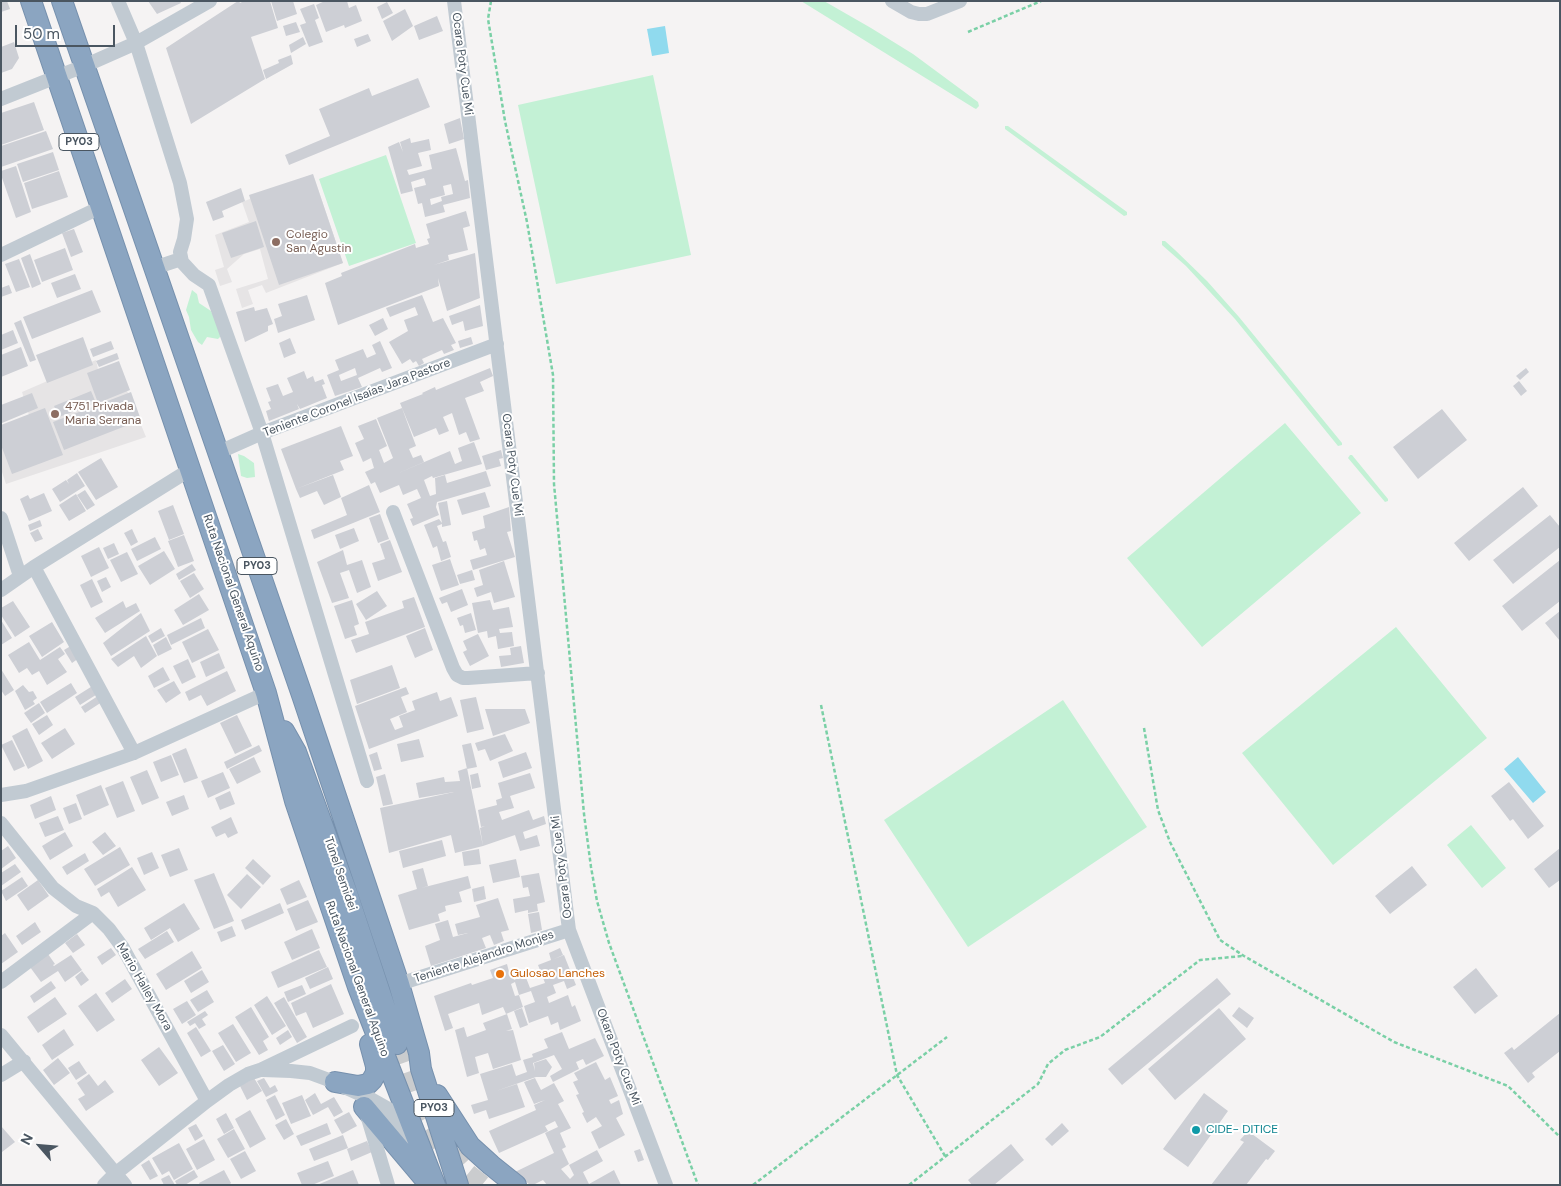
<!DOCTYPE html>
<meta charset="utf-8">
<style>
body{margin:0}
#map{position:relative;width:1561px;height:1186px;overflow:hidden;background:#f5f3f3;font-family:"DM Sans",sans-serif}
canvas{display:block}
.frame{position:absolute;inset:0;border:2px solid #4a5661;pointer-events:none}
.north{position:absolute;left:15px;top:1121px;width:50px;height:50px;-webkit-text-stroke:4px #fff;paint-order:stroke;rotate:297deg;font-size:14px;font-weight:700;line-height:20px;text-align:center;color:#4a5661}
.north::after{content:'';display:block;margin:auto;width:18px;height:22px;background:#4a5661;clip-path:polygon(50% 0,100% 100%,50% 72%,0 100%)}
.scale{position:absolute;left:15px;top:25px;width:100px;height:22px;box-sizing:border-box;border:2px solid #4a5661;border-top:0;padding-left:6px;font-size:15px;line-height:18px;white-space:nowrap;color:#4a5661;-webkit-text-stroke:4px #fff;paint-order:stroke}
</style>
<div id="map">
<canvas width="1561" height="1186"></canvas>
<div class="frame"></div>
<div class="north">N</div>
<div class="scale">50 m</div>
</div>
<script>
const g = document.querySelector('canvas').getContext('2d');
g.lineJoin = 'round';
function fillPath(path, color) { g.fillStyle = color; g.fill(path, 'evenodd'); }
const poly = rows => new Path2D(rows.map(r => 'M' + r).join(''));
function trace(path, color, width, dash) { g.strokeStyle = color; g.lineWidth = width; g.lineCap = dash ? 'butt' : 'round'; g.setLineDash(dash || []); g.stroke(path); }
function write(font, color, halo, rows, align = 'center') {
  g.font = font + ' "DM Sans",sans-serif'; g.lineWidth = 4; g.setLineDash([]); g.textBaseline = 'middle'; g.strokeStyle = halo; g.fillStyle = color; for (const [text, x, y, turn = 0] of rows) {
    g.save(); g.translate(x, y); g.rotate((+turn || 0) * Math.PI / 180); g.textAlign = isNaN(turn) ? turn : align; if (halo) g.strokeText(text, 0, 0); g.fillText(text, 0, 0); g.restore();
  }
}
fillPath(poly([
 [313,174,343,263,266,293,262,285,248,290,253,304,242,308,236,289,268,279,260,249,244,254,227,269,232,282,220,286,215,270,224,267,215,235,249,222,242,202],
 [96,360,102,388,123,381,146,437,6,484,1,469,1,434,31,422,22,392]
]), '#e6e4e5');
fillPath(poly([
 [801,1,824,1,871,28,913,54,978,102,979,106,976,109,974,108],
 [653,75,691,255,556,284,518,105],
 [1005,126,1008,126,1127,212,1127,215,1124,216,1005,129],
 [386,155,416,243,349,266,319,179],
 [1162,241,1165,241,1175,250,1207,281,1239,317,1342,443,1342,445,1338,446,1235,319,1186,266,1162,245],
 [192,290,197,294,199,303,211,311,222,335,218,339,207,337,202,345,198,342,191,330,189,317,186,310],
 [1285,423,1361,513,1202,647,1127,558],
 [238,454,244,456,254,463,255,477,247,478,241,476],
 [1350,455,1352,455,1388,499,1388,501,1385,502,1348,458],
 [1396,627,1487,738,1333,865,1242,753],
 [1063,700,1147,827,968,947,884,820],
 [1471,825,1506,868,1482,888,1447,845]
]), '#c3f1d5');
fillPath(poly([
 [665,26,669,53,652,56,647,29],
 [1518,757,1546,792,1533,803,1504,769]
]), '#90daee');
fillPath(poly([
 [1,1,7,1,10,9,1,12],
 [148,1,180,1,181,3,157,14],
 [238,1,239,1,240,3,244,1,270,1,278,28,251,37,265,79,191,124,166,48],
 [271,1,293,1,297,14,277,21],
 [325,1,347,1,349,8,356,5,362,21,345,28,344,25,326,32,316,5],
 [387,2,393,13,382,19,377,7],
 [314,4,319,18,315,20,323,42,309,47,300,25,306,23,300,9],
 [405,9,413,26,392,41,383,21],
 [437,16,443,31,419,40,414,26],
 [296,22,300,32,286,36,283,26],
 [368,34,371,41,357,47,354,39],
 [303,37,306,44,291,53,289,45],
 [14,42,19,58,12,69,1,73,1,47],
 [291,55,293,64,266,79,263,70,279,63,278,60],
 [418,78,430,107,289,165,285,155,330,136,319,109,369,88,372,96],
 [34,102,44,130,1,145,1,113],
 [460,118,464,139,449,144,444,124],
 [46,131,53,149,1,167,1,146],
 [410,138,411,143,429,139,431,150,418,153,422,166,407,170,409,175,432,169,429,155,456,148,465,181,468,180,470,198,443,205,445,212,425,217,422,203,418,204,414,188,426,185,424,178,411,182,413,191,401,194,388,147,399,142,403,152,400,142],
 [451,184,453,194,441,197,442,201,431,205,430,199,445,195,443,186],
 [53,152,59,170,23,182,17,164],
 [16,166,31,212,16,218,1,175,1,171],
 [59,171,68,197,32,209,24,183],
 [313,174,343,263,279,285,249,195],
 [241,188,245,201,222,211,224,217,213,221,206,202],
 [466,211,470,226,463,228,468,250,448,255,449,260,434,265,475,253,480,298,447,311,438,278,439,286,338,325,325,283,342,276,341,273,415,244,416,248,429,244,427,239,430,238,426,224],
 [256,221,264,247,231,258,222,233],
 [74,229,83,252,71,257,62,233],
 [65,248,73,270,42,282,34,260],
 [30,254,41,284,32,288,21,258],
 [19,259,30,287,16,292,5,264],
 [75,274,81,289,57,298,51,283],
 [9,285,12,293,1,297,1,288],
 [92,290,101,312,32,339,23,317],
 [307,295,315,320,278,333,274,319,282,316,278,304],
 [422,295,433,322,443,318,456,343,451,345,454,350,444,354,442,350,422,359,424,363,419,366,416,361,413,363,410,359,402,364,389,342,408,331,404,320,418,315,415,307,390,317,386,308],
 [480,305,483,326,465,331,463,321,452,325,449,316],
 [254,307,255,311,267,308,273,324,268,326,268,331,245,342,236,312],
 [383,318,388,329,375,336,369,325],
 [21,320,36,360,30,362,14,323],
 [13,330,18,343,1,350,1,335],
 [83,337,93,365,47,383,36,355],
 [471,337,473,344,460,348,458,341],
 [290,338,296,353,284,358,279,343],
 [111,341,114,349,93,357,90,349],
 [380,341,392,368,382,372,380,368,358,378,362,387,335,396,327,375,339,370,335,360,363,349,367,358,376,354,372,345],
 [355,368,357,375,341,381,339,375],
 [21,347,28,366,1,377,1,355],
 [117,353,119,359,99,367,96,361],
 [119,361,130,390,98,403,87,373],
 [490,368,493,376,480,382,484,391,465,398,480,439,470,442,466,432,459,435,452,413,443,417,449,431,439,435,436,428,414,437,400,403,423,394,422,393,435,387,436,390],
 [1526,368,1529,372,1520,380,1516,376],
 [304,371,307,379,313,376,315,382,323,379,325,384,322,385,327,398,300,409,297,404,299,409,269,421,266,411,271,409,268,402,271,401,266,388,278,384,283,396,293,392,287,378],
 [1519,381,1527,391,1521,396,1513,386],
 [91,391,96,403,59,417,54,406],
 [131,392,141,420,64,450,53,422],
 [32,393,38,408,2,423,1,405],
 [45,408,63,455,12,474,1,445,1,425],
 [402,408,416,446,409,449,413,458,421,455,424,462,394,475,450,451,455,464,462,461,458,448,474,442,482,464,433,478,432,476,424,480,430,496,436,494,435,478,445,475,447,483,486,471,491,486,437,502,436,507,439,515,413,526,410,519,413,518,407,504,421,498,417,489,403,495,399,485,380,493,375,482,371,484,365,472,374,468,371,458,363,462,355,443,364,439,358,426,376,419,387,446,379,450,384,463,393,458,377,418],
 [1442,409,1467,440,1418,479,1393,447],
 [341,426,353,456,340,461,344,470,296,489,281,449],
 [501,450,503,458,499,459,501,466,486,470,482,456],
 [101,458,118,487,96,500,78,472],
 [77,473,85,486,60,502,52,489,66,480,69,484,67,480],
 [333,475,341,497,324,505,317,491,300,498,296,489],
 [369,485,380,512,314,539,311,530,347,515,341,498],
 [1523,487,1538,506,1469,561,1454,543],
 [85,490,95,505,87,510,77,495],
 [485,492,490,507,462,515,457,500],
 [44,493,52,511,29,521,20,499,28,495,30,499],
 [76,494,86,511,69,521,59,505],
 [447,501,451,525,442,527,442,524,437,526,443,542,446,541,451,557,441,561,437,546,433,548,424,525,439,519,442,523,438,503],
 [173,505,184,534,169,540,158,511],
 [509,507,511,531,507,532,515,557,473,570,470,560,487,555,485,548,480,550,477,540,474,541,472,532,485,528,483,516],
 [380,514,389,539,378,543,369,518],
 [1550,515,1560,527,1560,547,1513,584,1493,560],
 [40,520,42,526,30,531,28,525],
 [354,528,359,541,340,549,335,535],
 [38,529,43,539,35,542,30,533],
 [132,529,138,542,131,546,124,533],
 [184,535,194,561,178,567,168,541],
 [155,537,161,549,137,561,131,549],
 [390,540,402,572,378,581,372,563,385,559,380,544],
 [114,543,119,554,108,559,103,548],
 [99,547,109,568,91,577,81,556],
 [343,550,347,565,362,560,371,587,357,593,349,570,340,573,349,598,332,603,317,562],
 [164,551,175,569,150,585,138,566],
 [127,552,138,574,121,582,110,560],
 [450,559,459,585,441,591,432,565],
 [1560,560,1560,601,1522,631,1502,606],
 [504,561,515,597,494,603,491,592,477,597,474,588,483,585,479,570],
 [192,564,196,570,179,580,176,574],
 [472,570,475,580,460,584,457,575],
 [194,573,204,589,190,598,180,581],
 [106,577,111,587,102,592,97,581],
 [92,579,103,602,91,608,80,585],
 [462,589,468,605,451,612,447,602,442,604,439,598],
 [377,591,387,606,366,620,356,604],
 [199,594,209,610,183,625,174,610],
 [414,597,425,627,356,653,351,640,369,634,365,622,404,608,402,601],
 [352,600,359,624,354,626,357,635,345,639,334,606],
 [490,600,493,610,509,607,513,627,499,629,500,633,512,632,514,646,498,649,496,636,488,638,487,631,478,633,472,603],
 [13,601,30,627,15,637,1,615,1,608],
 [123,601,126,608,136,603,140,611,105,633,95,618],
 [1560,611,1560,641,1545,623],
 [141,613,150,631,111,656,103,643],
 [471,613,476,630,465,633,463,625,460,626,457,618],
 [201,618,205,628,171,645,167,635],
 [1,620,12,638,1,645],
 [52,622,64,642,42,657,29,636],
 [161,628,165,636,152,643,148,636],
 [425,628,433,650,415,658,406,636],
 [208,629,219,650,192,663,182,642],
 [478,634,489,656,470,666,463,652,467,650,463,641],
 [146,636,157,656,141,668,134,656,118,667,111,659],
 [166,637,172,649,158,656,153,645],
 [29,642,40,660,60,647,65,654,58,659,67,672,47,685,39,671,32,675,27,668,19,673,8,655],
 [74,644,82,656,72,663,64,650],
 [521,646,524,663,501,667,499,656,511,655,510,648],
 [219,653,225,668,206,677,200,662],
 [188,659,196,677,182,684,173,666],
 [392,665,400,688,357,704,350,680],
 [163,667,170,680,154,688,148,676],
 [1,669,14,690,5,696,1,690],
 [227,671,236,691,207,706,201,695,189,701,185,692],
 [174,681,181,693,166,703,157,690],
 [71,683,77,693,47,713,40,702],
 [23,685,29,692,33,691,37,698,33,701,35,704,25,710,15,691],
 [94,685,99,693,80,705,75,697],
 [406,687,409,694,401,697,407,712,390,719,395,730,403,727,399,716,415,710,412,701,437,692,440,701,451,697,458,716,369,749,355,706],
 [101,694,105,700,85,713,81,707],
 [476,697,484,729,467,733,460,700],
 [39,703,45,713,31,723,24,713],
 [485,709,525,709,530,723,493,736],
 [47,715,53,725,39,735,32,724],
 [237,715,252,746,235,754,220,723],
 [27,728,43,761,28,769,12,736],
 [65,728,75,744,52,759,41,743],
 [505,734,513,751,490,761,485,749,478,751,475,743],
 [419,739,424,757,401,762,397,744],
 [12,740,25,766,14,771,1,745],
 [471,743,477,767,467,769,462,745],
 [259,745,262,751,227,769,224,762],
 [186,748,198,778,184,783,172,754],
 [377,752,382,769,374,771,369,755],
 [526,752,532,768,503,778,498,762],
 [171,755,179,775,161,782,153,762],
 [254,757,261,772,237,784,229,769],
 [467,768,483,846,455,853,451,835,389,853,380,808,454,792,419,798,416,783,444,777,445,782,460,781,458,771],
 [147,770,159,798,142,805,130,777],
 [223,772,230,788,208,798,201,781],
 [478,773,481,787,472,789,470,775],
 [530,773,535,788,510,796,514,808,499,812,502,820,529,810,533,820,544,816,546,824,523,832,525,839,537,835,540,846,520,851,515,835,483,846,480,828,485,826,481,827,478,810,497,805,496,800,502,798,498,783],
 [385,774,393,804,383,806,376,777],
 [123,781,135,811,117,818,105,788],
 [1509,782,1544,826,1528,839,1513,819,1510,821,1491,796],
 [101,785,109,805,84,816,76,795],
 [230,791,235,804,220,810,215,798],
 [184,795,189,809,172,816,166,802],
 [51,796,56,810,35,819,30,805],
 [76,803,82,819,69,824,63,808],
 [58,816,64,830,45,837,39,823],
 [231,817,238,833,228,838,225,833,216,837,211,827],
 [65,832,73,846,50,860,42,846],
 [105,832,116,846,103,855,92,842],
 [442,840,446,856,403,868,399,851],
 [8,846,16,858,1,869,1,851],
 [120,847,130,865,95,886,84,869],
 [179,848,188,870,170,877,161,855],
 [1560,848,1560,880,1549,888,1534,869],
 [479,849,481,864,464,866,462,852],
 [152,852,159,868,144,875,137,858],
 [85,853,89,861,67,875,62,867],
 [253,859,271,876,263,885,245,868],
 [516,859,520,877,493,883,489,865],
 [15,864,21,872,1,886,1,873],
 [1412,866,1427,885,1390,914,1375,896],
 [132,867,146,890,118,907,109,892,101,897,97,889],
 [423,868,428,886,421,888,468,876,471,888,459,892,462,902,445,906,446,911,438,914,440,921,409,930,398,895,417,889,412,871],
 [214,873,234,921,214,929,194,880],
 [539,873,545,902,537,904,538,911,528,913,528,910,515,913,513,899,530,896,528,887,523,888,521,876],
 [247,874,261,887,241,909,227,895],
 [22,877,28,886,6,901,1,891],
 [38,880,49,896,28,911,17,895],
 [299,880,307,897,287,905,280,889],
 [484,886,486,899,474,902,472,889],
 [498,898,509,930,501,932,504,941,494,945,490,935,482,938,486,948,431,966,425,946,440,940,435,924,448,920,453,937,468,933,458,935,455,924,480,917,476,905],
 [308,900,318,922,296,931,287,909],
 [184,903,200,929,178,942,170,928,151,940,144,928],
 [280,903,284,913,245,930,241,920],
 [539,912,542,930,531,933,528,914],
 [35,922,41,932,22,945,16,936],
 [232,926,236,936,221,942,217,932],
 [312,929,320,948,292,960,284,942],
 [167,931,174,942,145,959,138,949],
 [5,933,18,952,1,964,1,936],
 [77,934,85,945,73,953,65,943],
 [111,948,116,955,102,965,97,957],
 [560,948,563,955,554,959,564,955,576,985,567,989,564,981,553,985,556,993,547,997,549,1003,568,995,572,1007,575,1005,581,1021,560,1030,558,1022,551,1025,548,1016,529,1023,524,1006,535,1002,531,991,519,995,515,982,511,984,515,996,519,995,523,1007,506,1014,503,1007,482,1015,479,1003,448,1014,453,1028,445,1031,434,996,471,983,472,985,493,978,490,970,507,964,509,972,511,972,514,980,525,975,530,988,545,983,538,965,551,960,549,953],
 [319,950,327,967,278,988,271,972],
 [192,951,202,968,166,990,156,974],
 [48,954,55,964,53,965,54,966,71,955,82,970,65,982,58,971,41,982,30,967],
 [328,967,333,979,310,989,305,978],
 [1476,968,1498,996,1475,1014,1453,987],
 [202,970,209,982,191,993,184,981],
 [82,971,89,980,81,986,75,977],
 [1217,978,1231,994,1122,1085,1108,1069],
 [125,979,132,989,112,1003,105,993],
 [51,981,56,988,34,1003,30,996],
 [331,984,344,1014,313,1028,306,1012,296,1016,291,1003],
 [302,985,306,994,288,1002,284,992],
 [207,990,214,1002,198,1012,190,1000],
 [96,993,115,1020,97,1032,78,1006],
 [267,996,286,1026,272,1035,254,1005],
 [55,997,67,1014,38,1033,27,1017],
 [284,997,307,1037,297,1043,274,1003],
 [187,1001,196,1015,182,1024,173,1009],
 [251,1007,269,1037,263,1041,268,1050,259,1055,235,1017],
 [1239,1007,1254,1018,1247,1028,1232,1016],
 [522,1008,528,1025,520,1028,514,1011],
 [1219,1008,1246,1039,1175,1100,1148,1069],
 [205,1011,208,1015,202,1019,206,1025,199,1029,195,1023,190,1026,187,1022],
 [1560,1013,1560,1051,1532,1073,1535,1077,1528,1083,1504,1053,1512,1047,1514,1050],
 [507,1014,512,1029,506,1031,513,1030,521,1060,493,1069,488,1053,475,1057,479,1073,467,1077,455,1030,464,1027,467,1037,486,1030,483,1023],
 [233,1024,251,1053,236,1062,218,1033],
 [196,1027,211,1051,201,1057,187,1033],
 [64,1029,74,1045,52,1060,42,1045],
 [288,1030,292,1037,280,1045,276,1038],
 [562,1032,569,1049,595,1038,604,1056,586,1065,583,1059,576,1062,579,1069,553,1082,550,1076,562,1069,554,1055,533,1063,535,1071,534,1063,546,1059,552,1067,546,1077,536,1077,496,1091,517,1084,525,1107,489,1119,486,1110,474,1114,471,1105,488,1100,480,1074,512,1064,516,1076,527,1072,523,1060,533,1057,532,1054,548,1048,544,1039],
 [223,1045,235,1064,224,1071,212,1051],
 [159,1047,178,1073,159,1086,141,1060],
 [58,1058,70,1073,54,1085,43,1070],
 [79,1061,87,1073,76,1080,68,1068],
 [596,1062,605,1080,610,1077,618,1096,609,1100,611,1104,619,1100,623,1114,616,1118,625,1135,599,1149,591,1132,602,1126,596,1117,587,1123,582,1113,584,1112,576,1095,579,1094,573,1082,578,1080,574,1073],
 [89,1074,98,1086,105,1080,114,1092,86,1111,78,1099,85,1095,77,1083],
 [254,1078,262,1091,247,1100,240,1086],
 [264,1078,270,1088,275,1085,278,1091,266,1097,257,1081],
 [535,1078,541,1090,554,1083,564,1101,558,1104,571,1128,560,1133,566,1147,562,1149,569,1164,561,1169,570,1179,574,1175,569,1165,597,1150,603,1161,583,1172,589,1184,614,1170,621,1185,547,1185,543,1180,533,1185,530,1185,515,1172,554,1153,545,1133,558,1127,555,1121,545,1126,548,1131,499,1153,489,1131,536,1110,534,1105,545,1100,534,1104,524,1082],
 [315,1093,321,1104,334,1097,343,1112,334,1117,328,1107,313,1115,305,1100],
 [1204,1093,1228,1111,1188,1167,1163,1149],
 [275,1095,285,1115,276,1120,266,1100],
 [302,1095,311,1116,291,1124,282,1103],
 [250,1110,266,1139,250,1148,235,1119],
 [349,1112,357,1126,342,1134,334,1120],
 [226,1113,234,1128,224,1134,216,1119],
 [286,1119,294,1134,284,1140,275,1125],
 [327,1123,331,1134,301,1146,296,1136],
 [1062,1123,1069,1131,1052,1146,1045,1139],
 [196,1124,203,1136,195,1141,188,1128],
 [1,1126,15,1142,2,1152,1,1150],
 [234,1129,245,1149,228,1158,217,1139],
 [1248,1131,1275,1151,1268,1160,1266,1159,1246,1185,1211,1185,1244,1142,1240,1140],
 [343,1135,348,1148,314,1161,309,1149],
 [204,1139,215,1160,197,1170,186,1149],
 [367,1141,372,1152,351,1161,347,1149],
 [179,1143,193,1169,174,1180,169,1171,162,1175,152,1158],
 [1011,1144,1024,1160,994,1185,972,1185,968,1180],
 [640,1149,644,1160,638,1162,634,1151],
 [245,1151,256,1171,241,1179,230,1159],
 [149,1160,158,1176,150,1180,141,1165],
 [328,1161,334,1176,312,1185,302,1185,297,1173],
 [194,1170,198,1177,185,1185,177,1185,175,1181],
 [224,1170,231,1183,229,1185,200,1185,199,1183],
 [353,1170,359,1185,317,1185],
 [169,1175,175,1185,164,1185,161,1179]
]), '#cdcfd5');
trace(poly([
 [397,1044,419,1107,430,1127,445,1149,467,1173,482,1185]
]), '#caccce', 20, [20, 10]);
const highway = poly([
 [31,1,266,693,295,801,358,987,435,1185],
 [62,1,302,695,399,984,419,1053,421,1069,458,1185],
 [284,731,296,752,347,893,397,1044],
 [335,1082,358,1086,368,1084,372,1080,376,1073,376,1066,370,1044],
 [437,1095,470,1146,491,1165,516,1185],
 [364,1107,429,1184]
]);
trace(highway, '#7690ad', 22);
trace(poly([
 [491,1,488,19,505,121,527,222,553,375,554,484,584,814,591,867,597,901,609,943,698,1185],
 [968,32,1041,1],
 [821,705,897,1075,945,1156],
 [1144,728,1158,810,1170,842,1220,940,1244,956,1394,1042,1508,1086,1560,1137],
 [753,1185,947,1037],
 [909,1185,1038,1084,1048,1064,1065,1050,1100,1037,1200,960,1242,956]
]), '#7ad0a6', 2.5, [4, 2.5]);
trace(poly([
 [118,1,136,43,180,183,187,219,184,239,180,252,182,262,194,275,209,285,262,433,367,781],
 [454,1,569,930,666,1185],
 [892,1,911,12,919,14,927,14,960,1],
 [1,99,84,66,136,43,210,1],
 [1,255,101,207],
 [154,268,181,259],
 [217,453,262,433,497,344],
 [393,512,453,668,457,675,463,678,468,678,538,673],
 [1,518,20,576],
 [34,567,134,753],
 [1,590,34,567,191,469],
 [1,795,26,791,134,753,266,693],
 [1,823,53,888,76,906,93,913,109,929,123,948,207,1101],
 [1,982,93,913],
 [399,984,569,930],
 [1,1035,125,1185],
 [263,1070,291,1071,310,1073,329,1080,371,1099,410,1121],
 [1,1075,24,1061],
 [367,1115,388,1185],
 [379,1117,419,1143],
 [104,1185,115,1174,207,1101,229,1085,248,1074,260,1070,352,1026]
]), '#c1cad2', 14);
trace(highway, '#8ba5c1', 20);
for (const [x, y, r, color] of [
 [276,242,5,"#8d6e63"],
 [55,414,5,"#8d6e63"],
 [500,974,5,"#e8710a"],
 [1196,1130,5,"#0f9aa8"]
]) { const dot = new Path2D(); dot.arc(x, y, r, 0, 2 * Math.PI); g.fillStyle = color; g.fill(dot); trace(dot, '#fff', 2); }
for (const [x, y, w] of [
 [79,142,40],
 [257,566,40],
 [434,1108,40]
]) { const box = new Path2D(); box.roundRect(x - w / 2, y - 8.5, w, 17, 4); g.fillStyle = '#fff'; g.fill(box); trace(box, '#4a5661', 1); }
write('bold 11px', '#4a5661', null, [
 ["PY03",79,142],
 ["PY03",257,566],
 ["PY03",434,1108]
]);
write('12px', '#4a5661', '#fff', [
 ["Ocara Poty Cue Mi",462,64,83],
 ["Teniente Coronel Isaías Jara Pastore",357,398,-21],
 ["Ocara Poty Cue Mi",512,465,83],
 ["Ruta Nacional General Aquino",233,593,71],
 ["Ocara Poty Cue Mi",562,867,-97],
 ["Túnel Semidei",340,874,71],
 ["Teniente Alejandro Monjes",484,957,-18],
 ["Ruta Nacional General Aquino",357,979,70],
 ["Mario Halley Mora",144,987,60],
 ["Okara Poty Cue Mi",618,1057,69]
]);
write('12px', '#785e54', '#fff', [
 ["Colegio",286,235],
 ["San Agustin",286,249],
 ["4751 Privada",65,407],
 ["Maria Serrana",65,421]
], 'left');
write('12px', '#c56008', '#fff', [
 ["Gulosao Lanches",510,974]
], 'left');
write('12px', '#0d838f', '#fff', [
 ["CIDE- DITICE",1206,1130]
], 'left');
</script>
